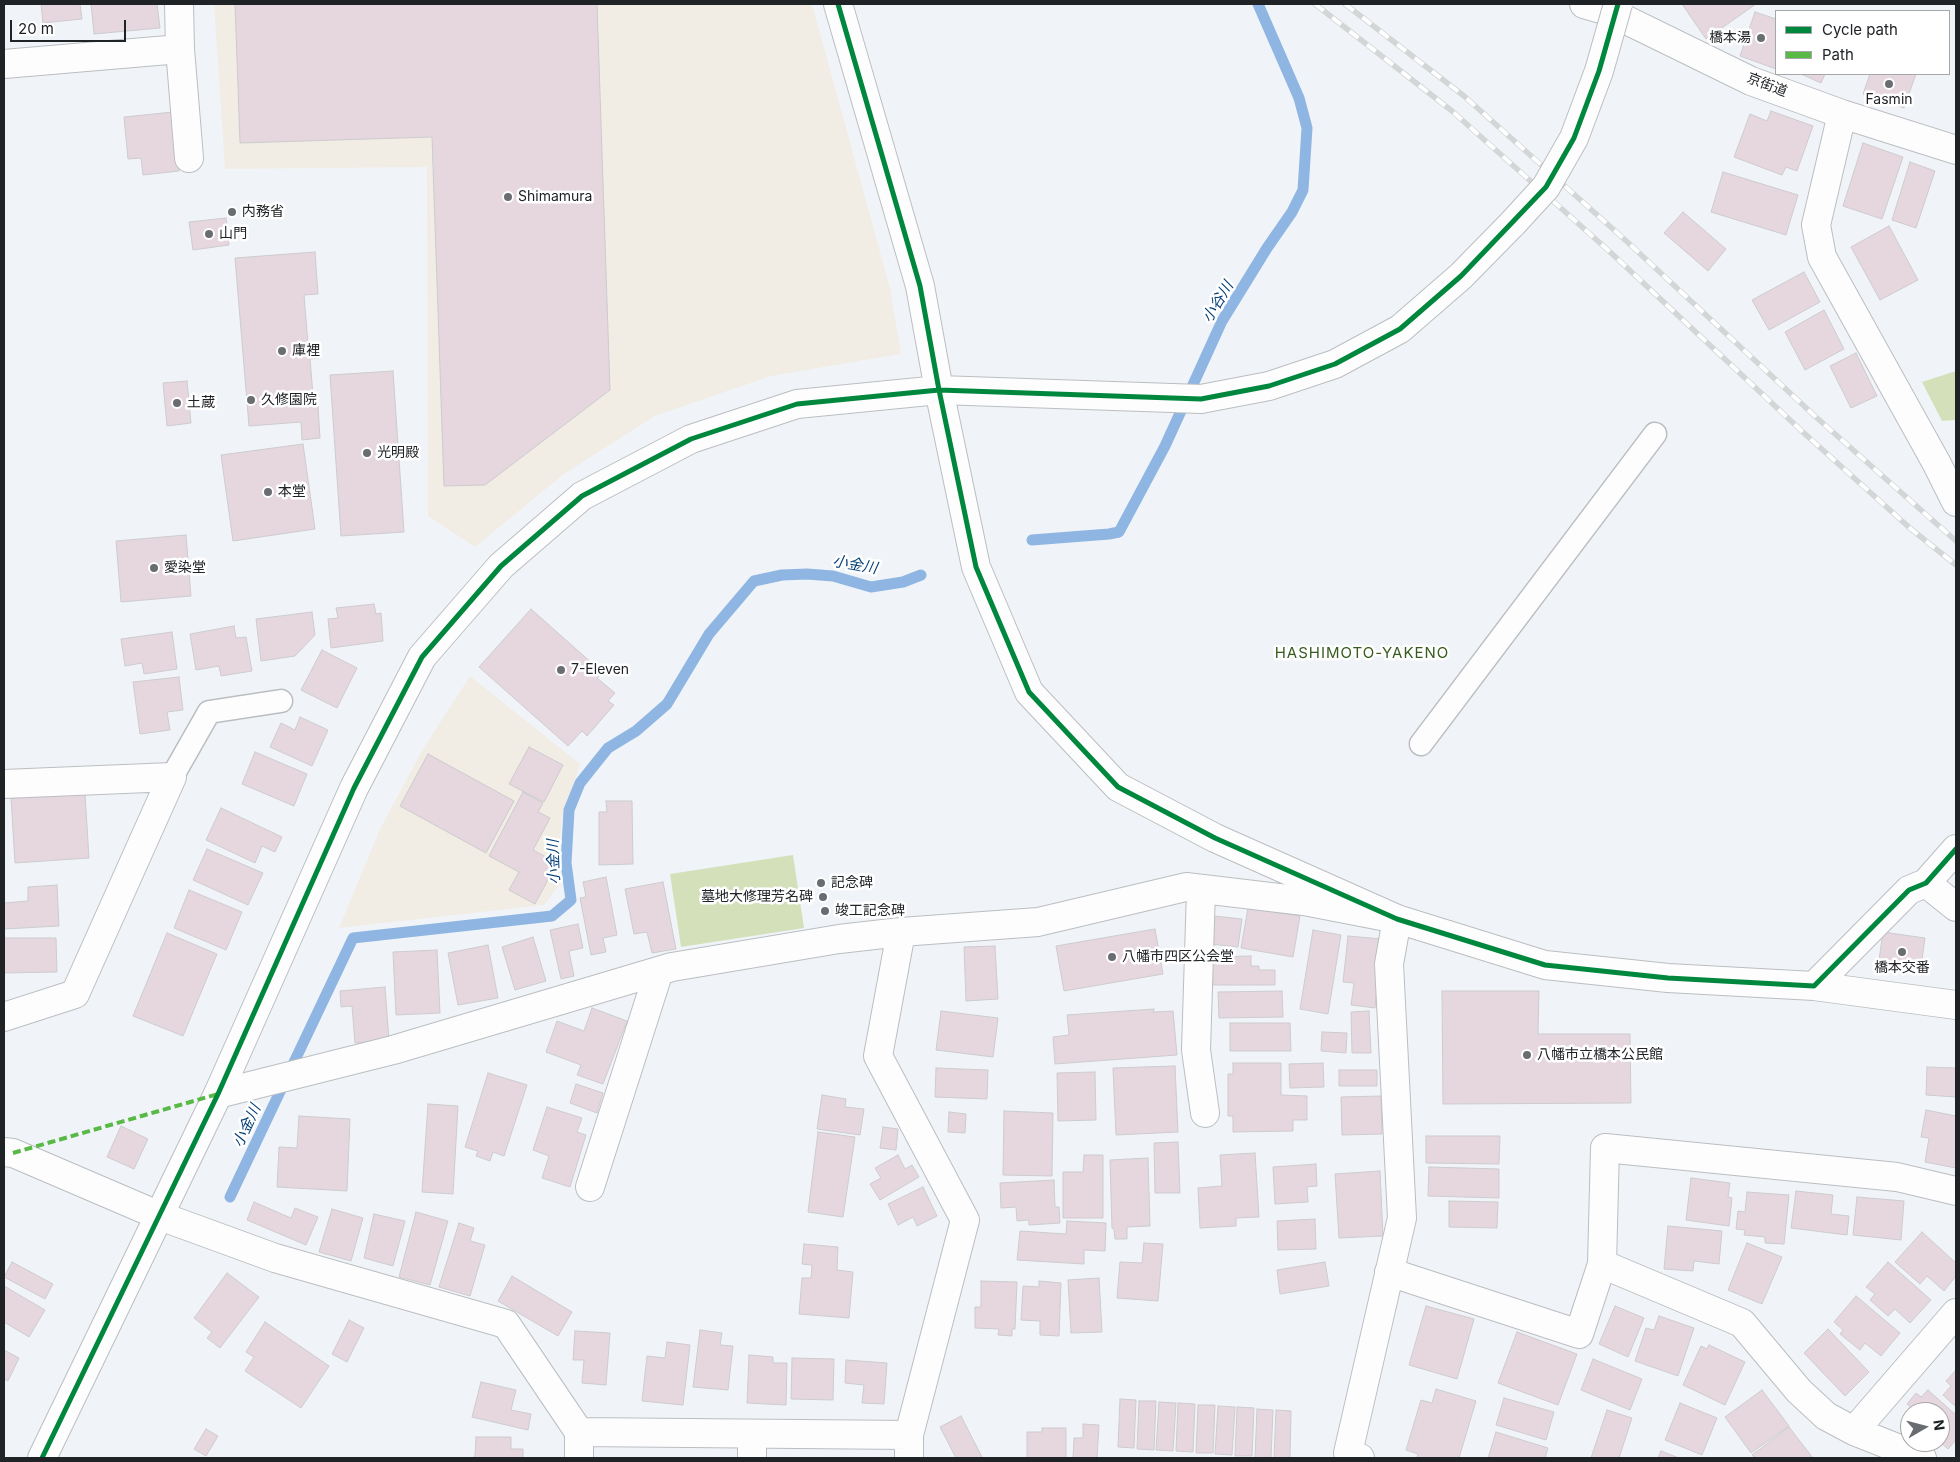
<!DOCTYPE html>
<meta charset="utf-8">
<style>
body{margin:0}
#map{position:relative;width:1960px;height:1462px;overflow:hidden;background:#f0f4f8;font-family:Inter,sans-serif}
canvas{display:block}
.frame{position:absolute;inset:0;border:5px solid #202326;pointer-events:none}
.legend{position:absolute;left:1775px;top:10px;width:175px;height:65px;box-sizing:border-box;background:#fff;border:1px solid #a6a7a8;margin:0;padding:6px 9px;list-style:none;font-size:15px;color:#202326}
.legend li{display:flex;align-items:center;gap:10px;height:25px}
.legend b{width:25px;border:1px solid #a6a7a8}
.north{position:absolute;left:1900px;top:1402px;width:50px;height:50px;box-sizing:border-box;background:#fff;border:1px solid #a6a7a8;border-radius:50%;rotate:82deg;font-size:14px;font-weight:700;line-height:20px;text-align:center;color:#202326}
.north::after{content:'';display:block;margin:auto;width:18px;height:22px;background:#696c70;clip-path:polygon(50% 0,100% 100%,50% 72%,0 100%)}
.scale{position:absolute;left:10px;top:20px;width:116px;height:22px;box-sizing:border-box;border:2px solid #202326;border-top:0;padding-left:6px;font-size:15px;line-height:18px;white-space:nowrap;color:#202326;-webkit-text-stroke:4px #fff;paint-order:stroke}
</style>
<div id="map">
<canvas width="1960" height="1462"></canvas>
<div class="frame"></div>
<ul class="legend">
<li><b style="height:6px;background:#00873e"></b>Cycle path</li>
<li><b style="height:6px;background:#58b947"></b>Path</li>
</ul>
<div class="north">N</div>
<div class="scale">20 m</div>
</div>
<script>
const g = document.querySelector('canvas').getContext('2d');
g.lineJoin = 'round';
function fillPath(path, color) { g.fillStyle = color; g.fill(path, 'evenodd'); }
const poly = rows => new Path2D(rows.map(r => 'M' + r).join(''));
function trace(path, color, width, dash) { g.strokeStyle = color; g.lineWidth = width; g.lineCap = dash ? 'butt' : 'round'; g.setLineDash(dash || []); g.stroke(path); }
function write(font, color, halo, rows, align = 'center') {
  g.font = font + ' Inter,"Noto Sans JP",sans-serif'; g.lineWidth = 5; g.setLineDash([]); g.textBaseline = 'middle'; g.strokeStyle = halo; g.fillStyle = color; for (const [text, x, y, turn = 0] of rows) {
    g.save(); g.translate(x, y); g.rotate((+turn || 0) * Math.PI / 180); g.textAlign = isNaN(turn) ? turn : align; if (halo) g.strokeText(text, 0, 0); g.fillText(text, 0, 0); g.restore();
  }
}
fillPath(poly([
 [214,4,812,4,890,288,901,354,771,376,655,416,564,474,475,547,428,516,427,167,225,169],
 [470,676,580,764,562,818,559,854,560,884,544,905,339,928,380,829,423,749]
]), '#f2ede4');
fillPath(poly([
 [1956,371,1956,420,1942,421,1922,382],
 [793,855,804,928,681,947,670,874]
]), '#d4e0ba');
trace(poly([
 [1032,540,1109,534,1119,532,1165,446,1222,321,1267,248,1292,212,1303,190,1307,128,1299,98,1258,4],
 [230,1197,353,938,552,916,571,900,566,863,569,810,580,783,608,748,636,731,667,704,709,634,754,581,782,575,807,574,833,576,871,587,903,582,921,575]
]), '#8fb6e2', 11);
const building = poly([
 [41,4,80,4,82,19,43,23,41,4],
 [91,4,157,4,160,28,94,34,91,4],
 [235,4,597,4,610,390,485,485,444,486,432,137,240,143,235,4],
 [1682,4,1756,4,1706,39,1682,4],
 [1755,12,1776,19,1776,69,1740,56,1755,12],
 [1801,74,1825,74,1821,83,1801,74],
 [1870,74,1916,74,1904,108,1863,94,1870,74],
 [1771,111,1813,126,1797,171,1786,167,1782,175,1734,157,1750,114,1767,121,1771,111],
 [173,112,179,171,143,175,141,158,128,159,124,117,173,112],
 [1863,143,1903,157,1882,219,1843,206,1863,143],
 [1910,162,1935,171,1916,228,1892,220,1910,162],
 [1723,172,1798,195,1786,235,1711,212,1723,172],
 [1683,212,1726,249,1708,271,1664,233,1683,212],
 [226,218,229,245,193,250,189,222,226,218],
 [1889,226,1918,280,1880,300,1851,247,1889,226],
 [315,252,318,294,304,295,308,344,320,343,321,358,310,359,314,407,318,406,320,438,302,440,301,422,249,426,235,258,315,252],
 [1804,272,1820,302,1769,330,1752,300,1804,272],
 [1824,310,1844,349,1805,370,1785,332,1824,310],
 [1856,353,1877,396,1851,408,1830,366,1856,353],
 [393,371,404,532,341,536,330,375,393,371],
 [187,381,191,423,167,426,163,383,187,381],
 [303,444,315,529,233,541,221,455,303,444],
 [186,535,191,596,121,602,116,541,186,535],
 [374,604,376,614,381,613,383,641,331,648,328,619,338,618,336,608,374,604],
 [531,609,603,673,597,678,615,693,608,701,614,705,587,736,582,731,568,746,479,667,531,609],
 [312,612,315,635,295,656,261,661,256,619,312,612],
 [234,626,236,638,246,637,252,671,221,676,219,666,196,670,190,634,234,626],
 [172,632,177,669,144,674,142,663,125,666,121,639,172,632],
 [322,650,357,668,337,708,301,690,322,650],
 [179,677,183,710,167,712,170,730,140,734,133,682,179,677],
 [300,717,328,730,312,766,270,747,281,723,295,730,300,717],
 [529,747,563,765,544,802,509,784,529,747],
 [255,752,307,774,294,806,242,784,255,752],
 [428,754,514,801,486,853,400,806,428,754],
 [523,792,543,803,538,812,550,818,533,850,557,863,535,904,509,890,519,872,489,856,523,792],
 [85,794,89,858,15,863,11,798,85,794],
 [606,801,632,801,633,864,599,865,599,812,607,812,606,801],
 [221,808,282,837,275,852,262,846,255,863,206,840,221,808],
 [207,849,263,873,248,905,193,880,207,849],
 [606,877,617,935,603,938,606,952,591,955,580,898,586,897,583,882,606,877],
 [663,882,676,949,652,953,647,932,634,934,625,889,663,882],
 [57,885,59,926,4,929,4,903,28,901,28,887,57,885],
 [189,890,242,912,226,950,174,928,189,890],
 [1248,908,1300,916,1293,957,1241,948,1248,908],
 [1214,916,1242,919,1238,947,1211,944,1214,916],
 [578,924,583,948,569,951,574,976,561,979,550,930,578,924],
 [1155,929,1163,974,1064,991,1056,946,1155,929],
 [1313,930,1341,935,1328,1014,1300,1009,1313,930],
 [1883,932,1925,938,1920,974,1878,967,1883,932],
 [167,933,217,954,183,1036,133,1016,167,933],
 [1348,936,1382,939,1375,1008,1351,1005,1354,983,1343,982,1348,936],
 [533,937,546,981,515,990,502,947,533,937],
 [4,938,56,938,57,972,4,973,4,938],
 [488,945,498,998,458,1005,448,953,488,945],
 [995,946,998,999,966,1001,964,947,995,946],
 [437,950,440,1013,396,1015,393,952,437,950],
 [1251,956,1251,966,1259,966,1259,970,1275,970,1275,985,1213,985,1212,957,1251,956],
 [385,987,389,1040,355,1043,352,1006,341,1007,340,991,385,987],
 [1282,991,1283,1017,1219,1018,1218,992,1282,991],
 [1442,991,1539,991,1538,1034,1630,1034,1631,1103,1443,1104,1442,991],
 [592,1008,627,1021,603,1084,577,1075,581,1065,546,1052,557,1021,584,1031,592,1008],
 [1154,1009,1153,1012,1173,1011,1177,1055,1055,1064,1053,1037,1069,1035,1067,1015,1154,1009],
 [941,1011,998,1018,993,1057,936,1050,941,1011],
 [1369,1011,1371,1053,1352,1053,1351,1012,1369,1011],
 [1230,1023,1290,1023,1291,1051,1230,1051,1230,1023],
 [1322,1032,1347,1033,1346,1053,1321,1051,1322,1032],
 [1233,1063,1281,1063,1281,1095,1307,1096,1307,1120,1293,1120,1293,1131,1233,1132,1233,1116,1228,1116,1228,1074,1233,1074,1233,1063],
 [1323,1063,1324,1087,1290,1088,1289,1064,1323,1063],
 [1175,1066,1178,1132,1116,1135,1113,1068,1175,1066],
 [1927,1067,1956,1068,1956,1097,1926,1095,1927,1067],
 [936,1068,988,1070,987,1099,935,1097,936,1068],
 [1339,1070,1377,1070,1377,1086,1339,1086,1339,1070],
 [1095,1072,1096,1120,1058,1121,1057,1073,1095,1072],
 [488,1073,527,1085,504,1156,493,1152,490,1161,476,1156,478,1151,465,1147,488,1073],
 [576,1084,603,1093,597,1113,570,1103,576,1084],
 [822,1095,846,1099,845,1107,864,1109,860,1135,817,1129,822,1095],
 [1381,1096,1382,1134,1342,1135,1341,1097,1381,1096],
 [428,1104,458,1106,453,1194,422,1192,428,1104],
 [547,1107,582,1118,577,1132,586,1135,570,1187,542,1178,549,1156,533,1150,547,1107],
 [1926,1110,1956,1116,1956,1168,1925,1162,1929,1138,1921,1137,1926,1110],
 [1004,1111,1053,1113,1052,1176,1003,1175,1004,1111],
 [949,1112,966,1114,965,1133,948,1132,949,1112],
 [299,1116,350,1119,347,1191,277,1187,279,1147,297,1148,299,1116],
 [121,1126,148,1139,134,1169,107,1157,121,1126],
 [883,1127,898,1129,896,1150,880,1148,883,1127],
 [818,1132,855,1137,843,1217,808,1212,818,1132],
 [1426,1136,1500,1136,1499,1164,1426,1163,1426,1136],
 [1178,1142,1180,1193,1155,1193,1154,1143,1178,1142],
 [1255,1153,1259,1217,1236,1218,1236,1226,1200,1228,1198,1188,1222,1186,1220,1155,1255,1153],
 [898,1155,905,1169,912,1165,919,1177,880,1200,870,1184,881,1178,875,1168,898,1155],
 [1084,1155,1103,1155,1103,1218,1063,1218,1063,1172,1083,1172,1084,1155],
 [1148,1158,1150,1226,1127,1227,1127,1239,1115,1239,1114,1229,1112,1228,1110,1160,1148,1158],
 [1316,1164,1317,1186,1307,1187,1308,1202,1275,1204,1273,1167,1316,1164],
 [1429,1167,1499,1169,1499,1198,1428,1196,1429,1167],
 [1380,1171,1383,1236,1339,1238,1335,1174,1380,1171],
 [1691,1178,1730,1183,1728,1197,1732,1198,1729,1226,1686,1220,1691,1178],
 [1054,1180,1055,1207,1059,1207,1060,1223,1029,1225,1029,1220,1017,1221,1016,1207,1001,1208,1000,1183,1054,1180],
 [923,1187,937,1216,917,1226,913,1217,898,1225,888,1204,923,1187],
 [1796,1191,1833,1195,1831,1214,1849,1216,1847,1235,1791,1228,1796,1191],
 [1747,1192,1789,1195,1784,1244,1765,1243,1765,1237,1744,1235,1745,1230,1736,1229,1738,1211,1745,1212,1747,1192],
 [1857,1197,1904,1201,1901,1240,1853,1235,1857,1197],
 [1449,1201,1498,1202,1497,1228,1449,1227,1449,1201],
 [254,1202,291,1218,295,1208,318,1217,306,1245,247,1220,254,1202],
 [332,1209,363,1218,351,1261,319,1252,332,1209],
 [416,1212,448,1221,430,1285,399,1277,416,1212],
 [374,1214,405,1221,393,1266,364,1258,374,1214],
 [1315,1219,1316,1249,1278,1250,1277,1221,1315,1219],
 [1067,1221,1106,1223,1105,1251,1084,1250,1084,1264,1017,1260,1020,1231,1066,1234,1067,1221],
 [459,1223,474,1228,470,1241,485,1245,470,1296,439,1287,459,1223],
 [1668,1226,1722,1231,1719,1264,1694,1261,1693,1271,1664,1269,1668,1226],
 [1922,1232,1956,1263,1956,1276,1944,1291,1927,1276,1920,1284,1895,1262,1922,1232],
 [1144,1243,1163,1244,1158,1301,1117,1298,1120,1262,1142,1263,1144,1243],
 [1747,1243,1782,1257,1762,1304,1728,1290,1747,1243],
 [804,1244,838,1247,837,1270,853,1272,849,1318,799,1314,802,1278,811,1278,812,1265,802,1264,804,1244],
 [12,1262,53,1284,45,1299,4,1277,12,1262],
 [1325,1262,1329,1286,1280,1294,1277,1270,1325,1262],
 [1888,1262,1931,1300,1910,1323,1895,1309,1888,1316,1870,1300,1875,1294,1866,1287,1888,1262],
 [227,1273,259,1297,220,1348,207,1338,212,1332,194,1318,227,1273],
 [512,1276,572,1312,558,1336,498,1301,512,1276],
 [1099,1278,1102,1332,1071,1333,1068,1280,1099,1278],
 [981,1281,1017,1282,1015,1329,1012,1329,1012,1336,998,1335,999,1329,975,1328,975,1307,981,1307,981,1281],
 [1039,1281,1061,1283,1059,1336,1040,1335,1040,1321,1021,1320,1023,1286,1039,1287,1039,1281],
 [4,1286,45,1310,29,1337,4,1322,4,1286],
 [1856,1296,1900,1333,1881,1356,1865,1343,1860,1350,1840,1334,1843,1330,1834,1322,1856,1296],
 [1426,1306,1474,1319,1457,1379,1409,1365,1426,1306],
 [1615,1306,1644,1318,1628,1357,1599,1344,1615,1306],
 [1659,1316,1694,1328,1678,1376,1635,1361,1646,1328,1654,1330,1659,1316],
 [349,1320,364,1328,347,1362,332,1354,349,1320],
 [265,1322,329,1366,301,1408,245,1371,254,1357,246,1352,265,1322],
 [1828,1329,1869,1372,1845,1396,1804,1353,1828,1329],
 [700,1330,722,1333,720,1345,733,1346,728,1390,693,1387,700,1330],
 [575,1331,610,1333,606,1385,582,1383,584,1360,573,1360,575,1331],
 [1517,1332,1577,1354,1558,1405,1498,1383,1517,1332],
 [667,1342,690,1345,683,1405,642,1401,647,1356,665,1358,667,1342],
 [1709,1345,1745,1362,1725,1405,1683,1385,1701,1346,1707,1349,1709,1345],
 [4,1350,19,1358,8,1381,4,1379,4,1350],
 [749,1355,773,1357,773,1363,787,1363,786,1405,747,1403,749,1355],
 [792,1358,834,1359,833,1400,791,1399,792,1358],
 [1593,1359,1642,1379,1630,1410,1581,1390,1593,1359],
 [846,1360,887,1363,884,1404,862,1403,864,1385,845,1383,846,1360],
 [1956,1370,1956,1407,1943,1395,1951,1386,1946,1381,1956,1370],
 [481,1382,516,1390,511,1410,531,1414,528,1430,472,1417,481,1382],
 [1436,1389,1476,1401,1459,1458,1417,1458,1418,1454,1406,1450,1421,1400,1432,1403,1436,1389],
 [1762,1390,1789,1426,1751,1453,1725,1417,1762,1390],
 [1928,1390,1956,1415,1956,1440,1948,1449,1940,1442,1940,1412,1910,1412,1910,1415,1908,1413,1912,1409,1907,1404,1916,1393,1921,1397,1928,1390],
 [1504,1398,1554,1412,1546,1440,1496,1425,1504,1398],
 [1120,1399,1136,1400,1134,1448,1118,1447,1120,1399],
 [1139,1401,1156,1401,1154,1450,1137,1449,1139,1401],
 [1159,1402,1176,1403,1173,1451,1156,1450,1159,1402],
 [1178,1403,1195,1404,1193,1452,1176,1451,1178,1403],
 [1680,1403,1717,1418,1702,1455,1665,1440,1680,1403],
 [1198,1405,1215,1405,1213,1453,1196,1453,1198,1405],
 [1218,1406,1235,1407,1232,1455,1215,1454,1218,1406],
 [1237,1407,1254,1408,1252,1456,1235,1456,1237,1407],
 [1257,1409,1273,1410,1271,1458,1255,1458,1257,1409],
 [1276,1410,1291,1411,1290,1458,1274,1458,1276,1410],
 [1607,1410,1632,1418,1619,1458,1591,1458,1607,1410],
 [961,1416,982,1457,980,1458,956,1458,940,1427,961,1416],
 [1083,1424,1099,1425,1097,1458,1073,1458,1074,1438,1083,1438,1083,1424],
 [1789,1427,1813,1458,1755,1458,1752,1455,1789,1427],
 [1042,1428,1066,1428,1066,1458,1027,1458,1027,1432,1042,1432,1042,1428],
 [206,1429,218,1436,206,1456,194,1449,206,1429],
 [1496,1432,1548,1448,1545,1458,1488,1458,1496,1432],
 [476,1437,511,1437,511,1449,523,1449,523,1458,469,1458,475,1457,476,1437],
 [1661,1451,1679,1458,1658,1458,1661,1451]
]);
fillPath(building, '#e6d7df');
trace(building, '#cccbce', 1);
const lane = poly([
 [1421,744,1655,434],
 [172,777,209,712,281,701]
]);
const street = poly([
 [179,4,180,49,189,158],
 [1584,4,1608,11,1751,81,1842,114,1956,150],
 [4,64,180,49],
 [1842,114,1816,225,1822,257,1937,464,1956,502],
 [939,390,976,567,1029,692,1118,787,1215,838,1397,919,1545,965,1668,978,1814,986,1909,890,1926,883,1956,849],
 [4,784,172,777,75,994,4,1017],
 [1926,883,1956,907],
 [1201,890,1196,1050,1205,1113],
 [901,932,878,1056,965,1220,909,1435,909,1458],
 [1814,986,1956,1005],
 [218,1094,393,1050,672,967,839,939,901,932,1038,922,1186,887,1304,901,1397,919,1389,964,1402,1218,1348,1453,1360,1458],
 [4,1152,13,1153,160,1216,275,1258,506,1324,579,1432,579,1458],
 [590,1187,659,971],
 [1389,1272,1579,1334,1602,1264],
 [1854,1431,1956,1313],
 [579,1432,909,1435],
 [752,1458,752,1434],
 [1922,1458,1854,1431,1826,1416,1799,1391,1742,1323,1602,1264,1605,1148,1897,1177,1956,1191]
]);
const secondary = poly([
 [838,4,920,286,939,390],
 [42,1458,218,1094,354,788,422,657,501,566,582,496,691,439,797,404,939,390,1201,399,1269,386,1335,364,1400,329,1461,276,1513,223]
]);
trace(lane, '#bbbec1', 25);
trace(street, '#bbbec1', 30);
trace(secondary, '#bbbec1', 30);
trace(lane, '#fdfdfe', 22);
trace(street, '#fdfdfe', 28);
trace(secondary, '#fdfdfe', 28);
const rail = poly([
 [1315,4,1452,111,1609,251,1805,434,1911,529,1956,565],
 [1345,4,1464,96,1623,238,1817,418,1956,541]
]);
trace(rail, '#d3d5d6', 5.5);
trace(rail, '#fff', 4, [11]);
const secondaryBridge = poly([
 [1513,223,1546,187,1574,138,1599,71,1618,4]
]);
trace(secondaryBridge, '#bbbec1', 30, []);
trace(secondaryBridge, '#fdfdfe', 28);
trace(poly([
 [13,1153,218,1094]
]), '#58b947', 4, [8, 4]);
trace(poly([
 [838,4,920,286,939,390,976,567,1029,692,1118,787,1215,838,1397,919,1545,965,1668,978,1814,986,1909,890,1926,883,1956,849],
 [42,1458,218,1094,354,788,422,657,501,566,582,496,691,439,797,404,939,390,1201,399,1269,386,1335,364,1400,329,1461,276,1546,187,1574,138,1599,71,1618,4]
]), '#00873e', 5);
for (const [x, y, r, color] of [
 [1761,38,5,"#696c70"],
 [1889,84,5,"#696c70"],
 [508,197,5,"#696c70"],
 [232,212,5,"#696c70"],
 [209,234,5,"#696c70"],
 [282,351,5,"#696c70"],
 [251,400,5,"#696c70"],
 [177,403,5,"#696c70"],
 [367,453,5,"#696c70"],
 [268,492,5,"#696c70"],
 [154,568,5,"#696c70"],
 [561,670,5,"#696c70"],
 [821,883,5,"#696c70"],
 [823,897,5,"#696c70"],
 [825,911,5,"#696c70"],
 [1902,952,5,"#696c70"],
 [1112,957,5,"#696c70"],
 [1527,1055,5,"#696c70"]
]) { const dot = new Path2D(); dot.arc(x, y, r, 0, 2 * Math.PI); g.fillStyle = color; g.fill(dot); trace(dot, '#fff', 2); }
write('14px', '#202326', '#fff', [
 ["橋本湯",1751,38,"right"],
 ["Fasmin",1889,100,"center"],
 ["Shimamura",518,197],
 ["内務省",242,212],
 ["山門",219,234],
 ["庫裡",292,351],
 ["久修園院",261,400],
 ["土蔵",187,403],
 ["光明殿",377,453],
 ["本堂",278,492],
 ["愛染堂",164,568],
 ["7-Eleven",571,670],
 ["記念碑",831,883],
 ["墓地大修理芳名碑",813,897,"right"],
 ["竣工記念碑",835,911],
 ["八幡市四区公会堂",1122,957],
 ["橋本交番",1902,968,"center"],
 ["八幡市立橋本公民館",1537,1055]
], 'left');
write('14px', '#202326', '#fff', [
 ["京街道",1767,85,21]
]);
write('italic 15px', '#054078', '#fff', [
 ["小谷川",1218,302,-59],
 ["小金川",855,565,10],
 ["小金川",554,862,-92],
 ["小金川",247,1126,-65]
]);
g.letterSpacing = '1px';
write('15px', '#375c1e', '#fff', [
 ["HASHIMOTO-YAKENO",1362,653]
]);
g.letterSpacing = '0px';
</script>
